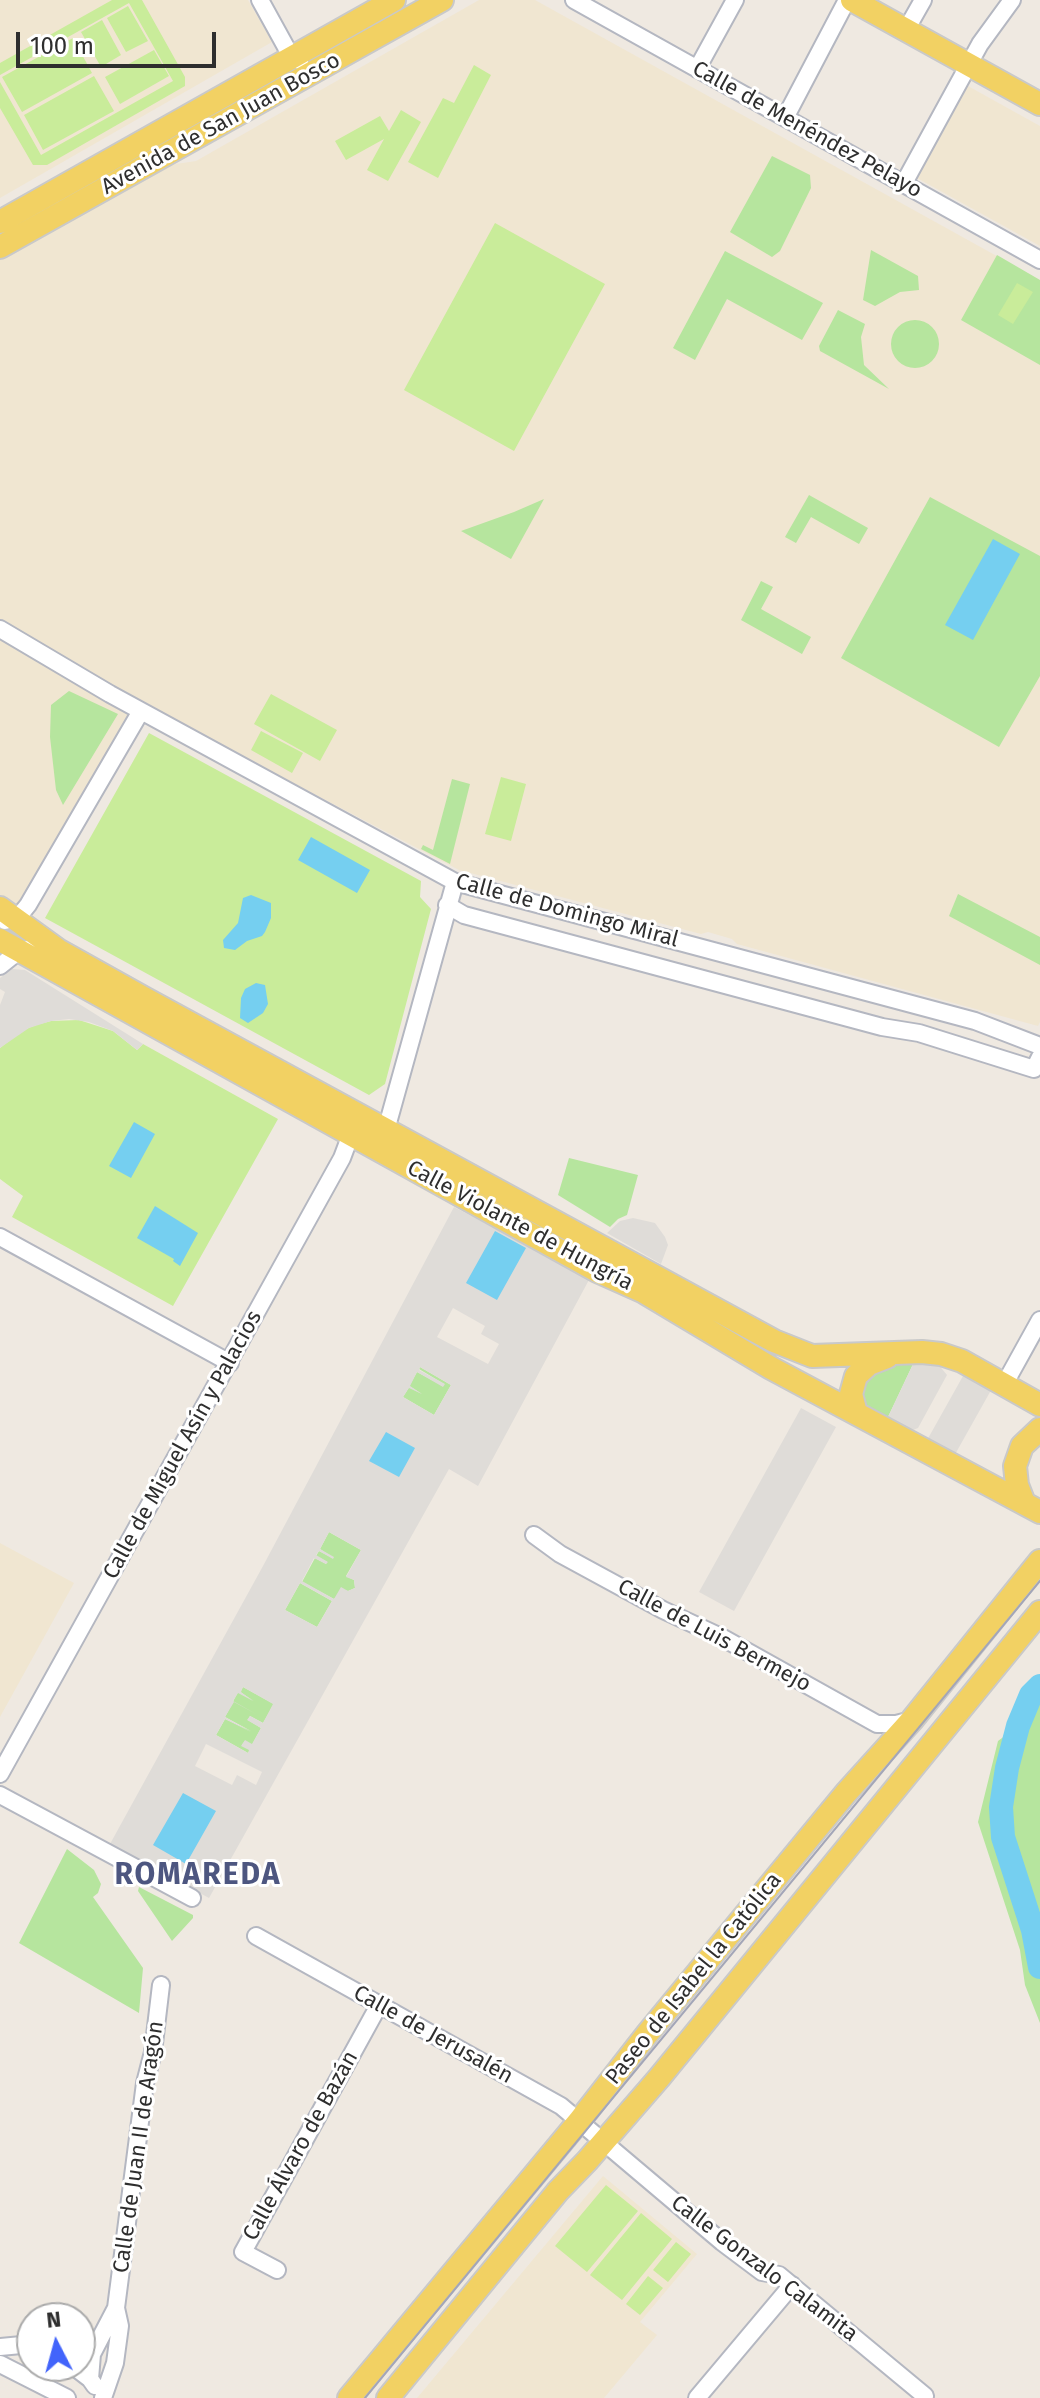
<!DOCTYPE html>
<meta charset="utf-8">
<style>
body{margin:0}
#map{position:relative;width:1040px;height:2398px;overflow:hidden;background:#efe9e1;font-family:"Fira Sans",sans-serif}
canvas{display:block}
.north{position:absolute;left:16px;top:2302px;width:80px;height:80px;box-sizing:border-box;background:#fff;border:2px solid #ababab;border-radius:50%;rotate:354deg;font-size:22px;font-weight:700;line-height:32px;text-align:center;color:#2e2e2e}
.north::after{content:'';display:block;margin:auto;width:28px;height:36px;background:#4264fb;clip-path:polygon(50% 0,100% 100%,50% 72%,0 100%)}
.scale{position:absolute;left:16px;top:32px;width:200px;height:36px;box-sizing:border-box;border:4px solid #2e2e2e;border-top:0;padding-left:10px;font-size:24px;line-height:28px;white-space:nowrap;color:#2e2e2e;-webkit-text-stroke:6px #fff;paint-order:stroke}
</style>
<div id="map">
<canvas width="1040" height="2398"></canvas>
<div class="north">N</div>
<div class="scale">100 m</div>
</div>
<script>
const g = document.querySelector('canvas').getContext('2d');
g.lineJoin = 'round';
function fillPath(path, color) { g.fillStyle = color; g.fill(path, 'evenodd'); }
const poly = rows => new Path2D(rows.map(r => 'M' + r).join(''));
function trace(path, color, width, dash) { g.strokeStyle = color; g.lineWidth = width; g.lineCap = dash ? 'butt' : 'round'; g.setLineDash(dash || []); g.stroke(path); }
function write(font, color, halo, rows, align = 'center') {
  g.font = font + ' "Fira Sans",sans-serif'; g.lineWidth = 6; g.setLineDash([]); g.textBaseline = 'middle'; g.strokeStyle = halo; g.fillStyle = color; for (const [text, x, y, turn = 0] of rows) {
    g.save(); g.translate(x, y); g.rotate((+turn || 0) * Math.PI / 180); g.textAlign = isNaN(turn) ? turn : align; if (halo) g.strokeText(text, 0, 0); g.fillText(text, 0, 0); g.restore();
  }
}
fillPath(poly([
 [0,0,248,0,272,42,0,198],
 [479,0,535,0,1040,280,1040,1022,1038,1026,737,944,732,939,708,932,701,934,459,870,234,752,141,700,18,910,0,895,0,260,169,165,196,161],
 [968,86,1040,126,1040,246,917,178],
 [0,1543,74,1583,0,1717],
 [603,2176,697,2254,640,2322,657,2335,604,2398,417,2398]
]), '#f0e6d1');
fillPath(poly([
 [772,156,810,175,811,188,780,251,772,257,730,232],
 [871,250,918,276,919,290,900,292,875,306,863,300],
 [725,251,823,303,802,340,727,299,695,360,673,348],
 [997,255,1040,280,1040,365,961,320],
 [838,310,865,324,861,337,864,365,889,389,820,351,819,346],
 '891 344a24 24 0 1 1 48 0a24 24 0 1 1-48 0Z',
 [809,495,868,528,859,544,811,517,796,543,785,537],
 [930,497,1040,556,1040,676,999,747,841,658],
 [544,499,511,559,461,531,514,512],
 [761,581,773,587,761,609,811,637,802,654,741,620],
 [69,691,118,714,63,805,56,790,50,737,51,705],
 [452,779,470,784,450,864,421,849,423,845,433,850],
 [958,894,1040,937,1040,965,949,916],
 [569,1158,638,1175,627,1215,618,1219,610,1227,558,1195],
 [914,1362,888,1417,859,1403,862,1384,877,1373,881,1364],
 [420,1367,451,1385,434,1415,403,1397,409,1387,422,1394,409,1386,417,1372,443,1386,444,1384,419,1369],
 [329,1532,361,1550,346,1576,354,1580,355,1588,348,1591,344,1590,334,1599,302,1582,315,1558,326,1564,327,1562,316,1556,319,1551,333,1558,320,1549],
 [300,1583,332,1601,317,1627,285,1610],
 [1040,1686,1040,2023,1025,1985,1020,1950,978,1822,998,1741,1018,1726,1031,1695],
 [243,1687,274,1704,263,1723,250,1716,248,1720,261,1728,252,1745,245,1741,242,1745,250,1750,248,1753,216,1735,225,1719,251,1731,225,1717,238,1692,254,1701,240,1692],
 [67,1849,94,1870,101,1884,98,1893,93,1897,143,1968,139,2013,19,1943],
 [139,1887,193,1915,193,1918,172,1941,138,1891]
]), '#b6e59e');
fillPath(poly([
 [112,0,142,0,185,77,185,86,47,165,33,165,0,108,0,82,41,155,173,81,129,3,0,75,0,63],
 [128,6,148,41,126,52,107,18],
 [102,20,121,55,101,67,81,32],
 [73,38,92,73,22,112,2,77],
 [154,50,169,76,120,104,105,77],
 [474,65,491,75,438,178,408,162,443,98,454,103],
 [94,76,114,111,43,150,24,115],
 [401,110,421,122,388,181,367,170,384,139,346,160,335,141,380,116,389,131],
 [495,223,605,284,514,451,404,390],
 [1017,283,1033,292,1013,324,998,315],
 [271,694,337,730,320,761,254,724],
 [261,731,303,753,292,773,251,750],
 [149,733,421,881,420,897,431,909,385,1084,369,1095,45,918],
 [501,777,526,784,511,841,485,834],
 [79,1020,113,1031,137,1050,143,1044,278,1119,173,1306,12,1217,23,1196,0,1179,0,1048,21,1031,36,1025,51,1021],
 [606,2185,638,2211,587,2272,555,2246],
 [641,2213,672,2239,622,2300,590,2275],
 [676,2242,691,2254,668,2282,653,2270],
 [648,2276,663,2288,640,2315,626,2304]
]), '#c9ec9a');
fillPath(poly([
 [12,969,25,970,143,1044,137,1050,113,1031,89,1022,69,1019,51,1021,29,1028,0,1048,0,1005,5,992,0,989,0,978],
 [454,1207,590,1278,478,1486,449,1469,209,1898,110,1844,263,1566],
 [453,1308,485,1326,481,1334,499,1344,488,1364,437,1337],
 [420,1367,451,1385,434,1415,403,1397,409,1388,422,1394,410,1386,417,1372,443,1387,445,1384,419,1370],
 [329,1532,361,1550,346,1577,354,1580,355,1588,348,1591,341,1587,334,1599,302,1581,314,1558,326,1564,328,1562,316,1555,319,1551,333,1559,334,1557,320,1549],
 [300,1583,332,1601,317,1627,285,1610],
 [243,1687,273,1704,263,1723,250,1716,247,1720,261,1728,252,1744,245,1740,241,1746,249,1750,248,1753,216,1735,225,1719,251,1732,225,1717,234,1702,256,1714,233,1701,238,1693,253,1701,241,1692],
 [206,1744,262,1772,256,1785,237,1775,232,1785,195,1766],
 [633,1218,655,1223,665,1237,668,1245,661,1264,607,1233,620,1221],
 [914,1362,938,1364,947,1375,918,1428,913,1430,888,1417],
 [963,1376,968,1376,990,1385,990,1392,953,1458,926,1442],
 [801,1408,836,1427,734,1611,699,1592]
]), '#dfdcd8');
fillPath(poly([
 [993,539,1020,554,973,640,945,625],
 [311,837,370,870,357,893,298,860],
 [251,895,271,903,271,918,265,932,262,936,247,941,235,950,224,948,223,940,238,923,243,898],
 [256,983,265,985,268,1004,263,1013,248,1023,240,1018,241,998,245,989],
 [134,1122,155,1134,131,1178,109,1166],
 [155,1206,198,1233,180,1266,173,1261,174,1259,137,1238],
 [495,1231,526,1248,497,1300,466,1283],
 [386,1432,415,1448,399,1477,369,1461],
 [183,1793,216,1811,186,1864,153,1845]
]), '#75cff0');
trace(poly([
 [1040,1686,1031,1695,1018,1726,1007,1768,1001,1807,1003,1837,1033,1930,1040,1967]
]), '#75cff0', 24);
const minor = poly([
 [260,0,292,58,300,61],
 [574,0,1040,260],
 [906,30,923,0],
 [697,69,735,0],
 [785,118,847,0],
 [904,183,980,44,1012,0],
 [0,629,110,694,455,882,975,1021,1040,1046],
 [447,905,464,915,882,1027,919,1033,1034,1069,1040,1057],
 [5,921,19,916,28,905,141,711],
 [0,966,15,954,28,949],
 [387,1139,386,1130,455,882],
 [0,1237,230,1363],
 [1004,1385,1040,1320],
 [534,1535,560,1554,663,1610,723,1638,877,1724,896,1724,912,1720],
 [0,1774,342,1158,354,1126],
 [0,1795,192,1898],
 [256,1936,561,2106,722,2242,762,2272,779,2275,925,2396],
 [277,2270,243,2252,379,2005],
 [0,2347,32,2344],
 [0,2364,67,2398],
 [73,2366,90,2379,95,2386],
 [90,2379,92,2354,116,2308,145,2083,153,2052,161,1985],
 [103,2398,115,2363,120,2326,116,2308],
 [697,2398,792,2285]
]);
const major = poly([
 [852,0,1040,104],
 [0,222,394,0],
 [0,247,442,0],
 [0,908,58,950,144,998,774,1341,812,1356,922,1352,941,1354,962,1361,1040,1405],
 [0,940,597,1271,644,1292,771,1368,1040,1512],
 [856,1413,851,1394,856,1376,869,1364,887,1357],
 [1024,1503,1017,1485,1015,1466,1022,1446,1040,1429],
 [349,2398,580,2120,648,2033,846,1793,912,1720,1040,1561],
 [388,2398,558,2191,587,2161,659,2078,1040,1612]
]);
trace(minor, '#b4b7c1', 20);
trace(major, '#c9c9c9', 26);
trace(minor, '#fff', 16);
trace(major, '#f2d163', 22);
trace(poly([
 [365,2398,1040,1581]
]), '#a3a6b8', 2);
write('22px', '#2e2e2e', '#fff', [
 ["Avenida de San Juan Bosco",221,124,-29],
 ["Calle de Menéndez Pelayo",807,130,29],
 ["Calle de Domingo Miral",567,911,15],
 ["Calle Violante de Hungría",520,1226,28],
 ["Calle de Miguel Asín y Palacios",183,1445,-61],
 ["Calle de Luis Bermejo",714,1636,28],
 ["Paseo de Isabel la Católica",694,1979,-51],
 ["Calle de Jerusalén",433,2035,29],
 ["Calle Álvaro de Bazán",301,2146,-61],
 ["Calle de Juan II de Aragón",139,2147,-82],
 ["Calle Gonzalo Calamita",764,2269,37]
]);
g.letterSpacing = '2px';
write('bold 30px', '#4d5680', '#fff', [
 ["ROMAREDA",198,1876]
]);
g.letterSpacing = '0px';
</script>
